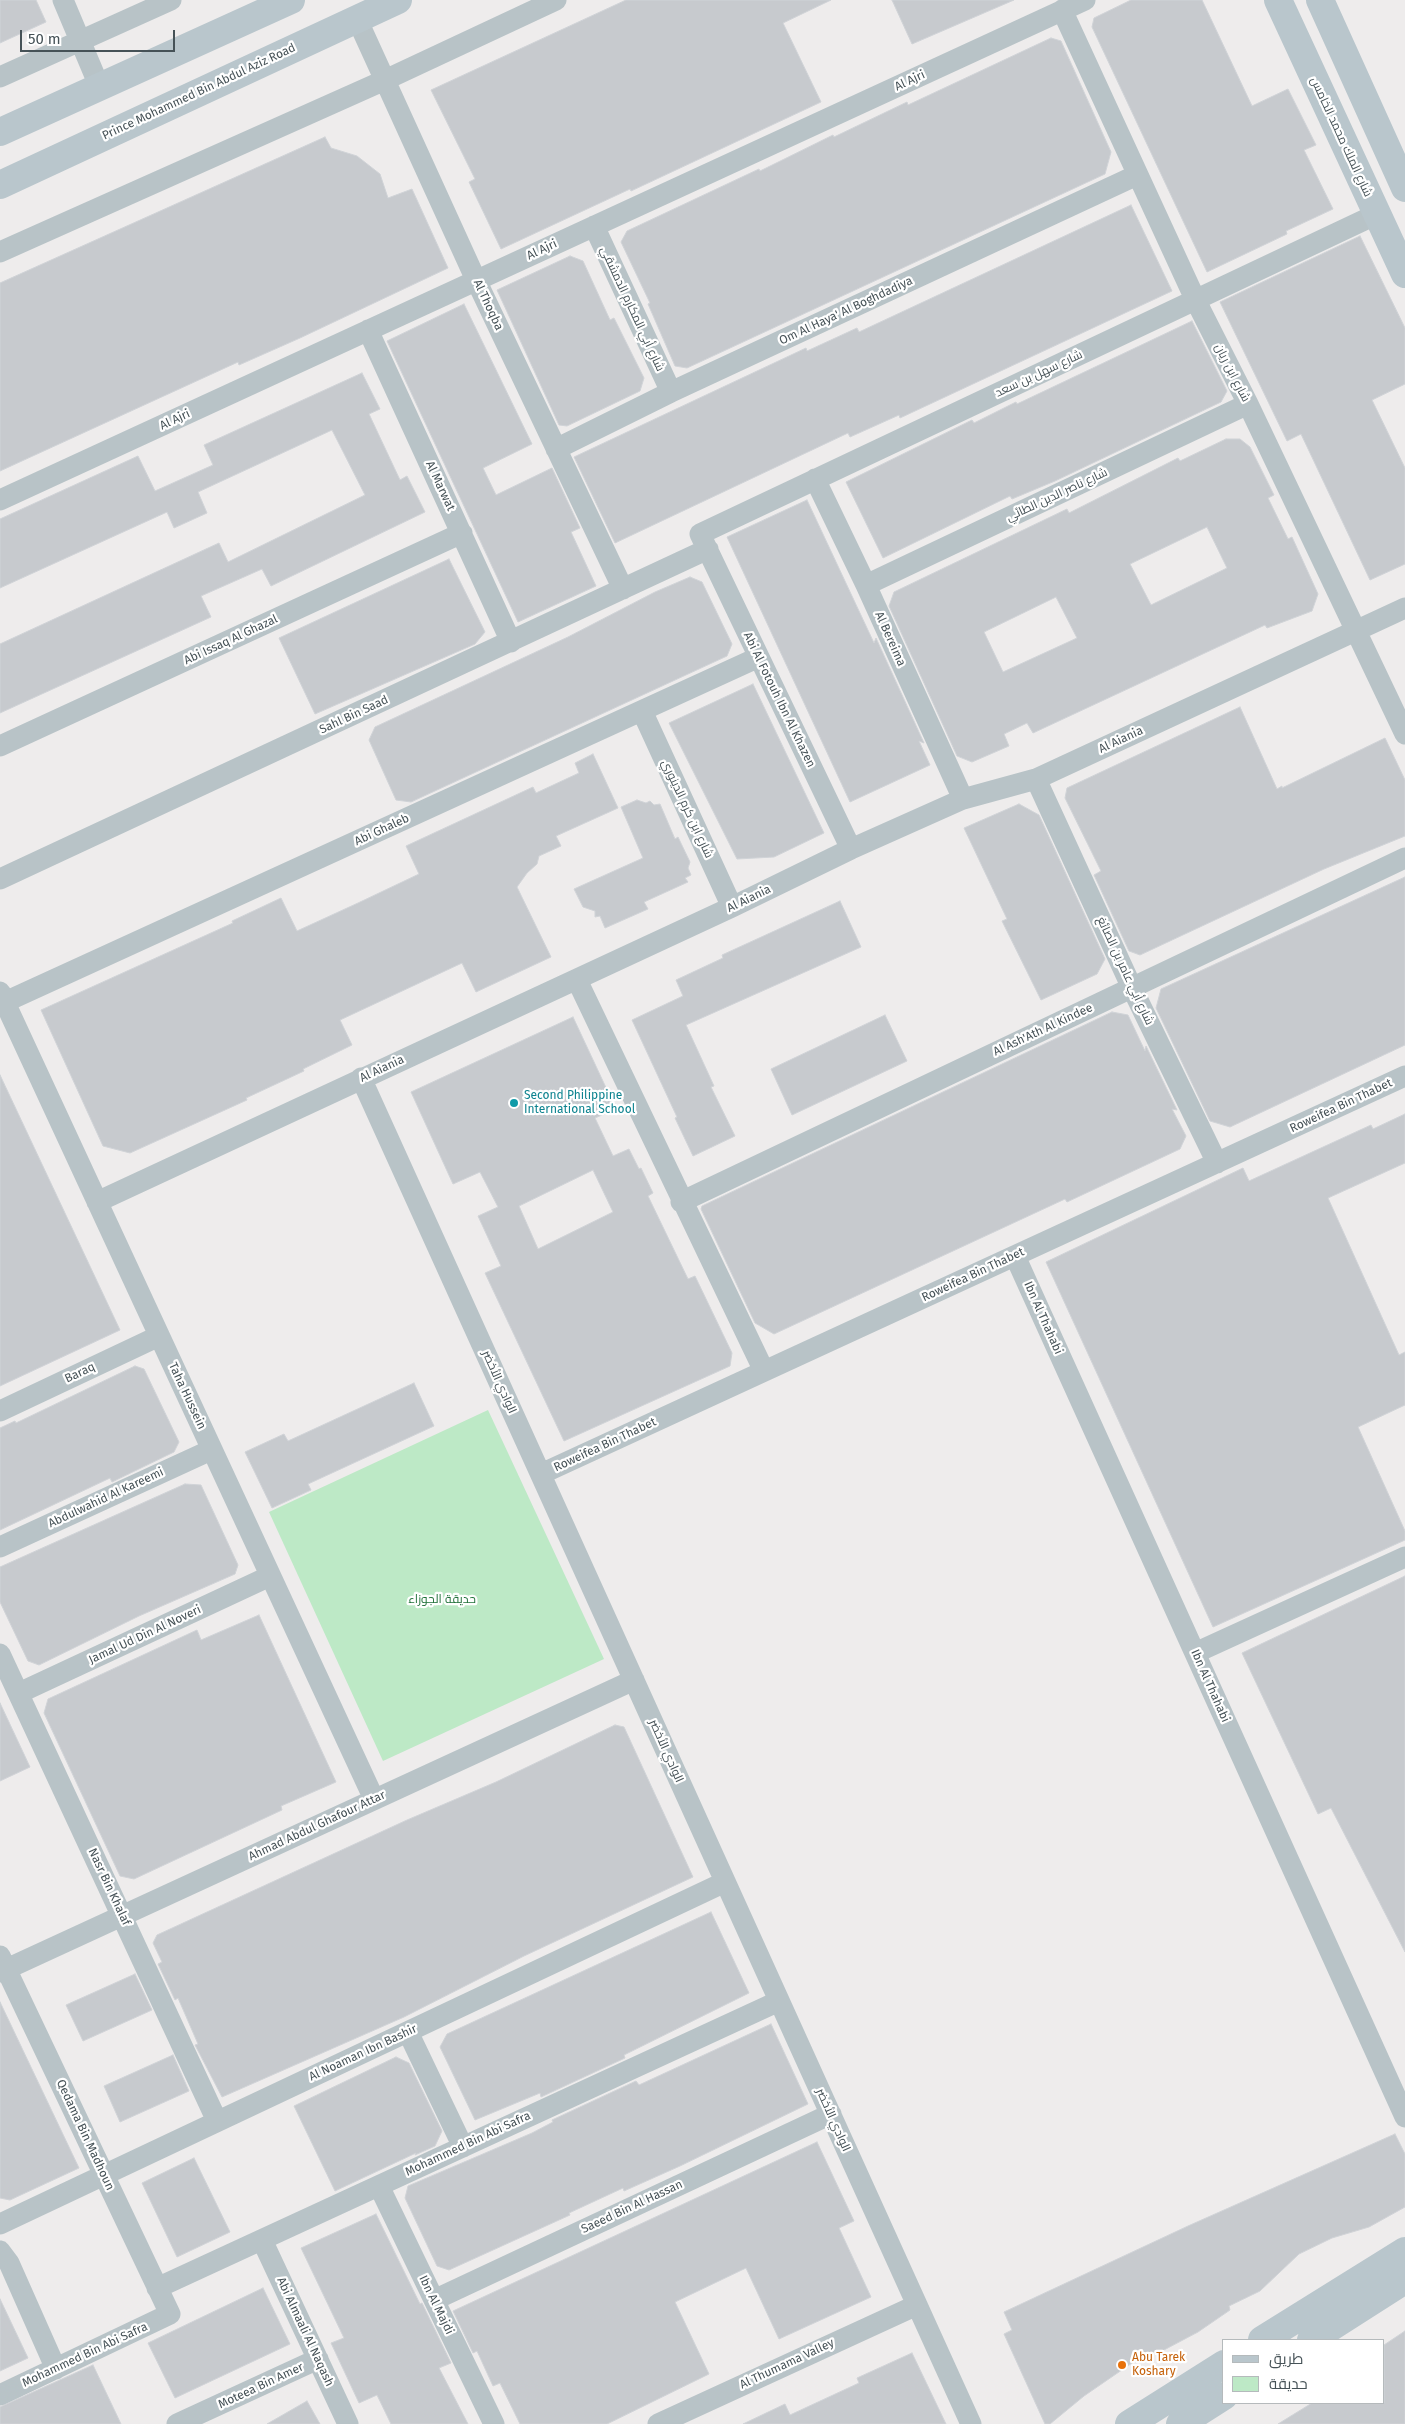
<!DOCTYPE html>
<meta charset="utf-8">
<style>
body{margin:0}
#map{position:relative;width:1405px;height:2424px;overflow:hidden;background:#eeecec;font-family:"Fira Sans",Cairo,sans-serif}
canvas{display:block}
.legend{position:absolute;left:1222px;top:2339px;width:162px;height:65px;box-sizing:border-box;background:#fff;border:1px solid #b5babc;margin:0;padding:6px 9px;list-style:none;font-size:15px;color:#465257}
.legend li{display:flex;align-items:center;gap:10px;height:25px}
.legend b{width:25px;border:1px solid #b5babc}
.scale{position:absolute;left:20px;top:30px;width:155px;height:22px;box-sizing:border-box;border:2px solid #465257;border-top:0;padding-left:6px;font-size:15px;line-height:18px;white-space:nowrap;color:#465257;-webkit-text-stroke:4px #fff;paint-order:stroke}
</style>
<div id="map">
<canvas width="1405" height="2424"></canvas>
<ul class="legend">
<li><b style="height:6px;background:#b9c6cc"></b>طريق</li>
<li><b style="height:14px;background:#bde9c6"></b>حديقة</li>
</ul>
<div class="scale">50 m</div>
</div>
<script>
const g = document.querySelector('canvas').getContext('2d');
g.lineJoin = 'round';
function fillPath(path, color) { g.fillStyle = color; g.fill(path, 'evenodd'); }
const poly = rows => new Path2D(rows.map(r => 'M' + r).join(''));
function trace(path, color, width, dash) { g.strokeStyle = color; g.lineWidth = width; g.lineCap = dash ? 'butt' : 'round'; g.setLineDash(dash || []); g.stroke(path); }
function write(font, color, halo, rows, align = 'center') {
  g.font = font + ' "Fira Sans",Cairo,sans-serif'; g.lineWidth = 4.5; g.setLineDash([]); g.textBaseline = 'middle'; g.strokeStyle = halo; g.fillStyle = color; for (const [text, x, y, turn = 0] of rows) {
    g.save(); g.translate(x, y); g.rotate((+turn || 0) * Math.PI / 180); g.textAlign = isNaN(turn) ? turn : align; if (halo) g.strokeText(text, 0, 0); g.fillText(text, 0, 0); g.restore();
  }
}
fillPath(poly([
 [488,1410,604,1659,383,1761,269,1512]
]), '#bde9c6');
const building = poly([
 [0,0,36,0,46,22,0,43,0,0],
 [626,0,831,0,783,23,821,102,631,191,630,189,501,249,469,182,475,179,431,90,626,0],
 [892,0,1014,0,912,44,892,0],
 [1131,0,1202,0,1252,106,1288,89,1316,145,1304,150,1333,209,1286,231,1287,234,1207,272,1092,27,1094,18,1131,0],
 [1051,38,1061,41,1111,152,1105,174,687,368,675,366,648,304,650,303,621,242,627,231,759,169,760,171,833,135,834,137,907,102,908,105,1051,38],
 [325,137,331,148,357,156,380,174,388,198,412,189,448,268,300,338,239,365,238,362,0,471,0,283,325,137],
 [1131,205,1172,291,900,418,899,415,850,437,848,433,615,543,574,457,806,348,807,351,857,328,859,332,1131,205],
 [1360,236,1405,328,1405,384,1372,400,1405,468,1405,564,1370,580,1301,434,1287,441,1220,302,1360,236],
 [570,256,583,261,610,320,614,318,644,378,640,391,567,426,559,425,497,290,570,256],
 [464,304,532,444,483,468,496,495,552,468,580,528,571,532,596,586,518,622,387,341,464,304],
 [1192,321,1227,391,1221,402,1055,481,1012,499,1010,496,883,558,846,482,972,420,974,423,1016,402,1017,404,1192,321],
 [362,373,380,409,369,414,400,480,407,476,425,512,271,586,262,569,201,596,211,617,0,713,0,644,219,543,228,562,365,495,332,430,198,492,207,513,174,528,167,512,0,588,0,519,138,456,155,491,213,465,204,445,362,373],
 [1226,439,1240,439,1250,447,1274,495,1268,498,1288,539,1292,537,1318,594,1312,611,1267,628,1265,625,1033,733,1027,723,1004,734,1009,746,972,762,957,756,889,606,894,592,1067,509,1069,513,1178,458,1180,461,1226,439],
 [1207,527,1227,568,1151,605,1130,564,1207,527],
 [1056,597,1077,638,1003,672,984,632,1056,597],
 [807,500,874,643,876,638,924,743,919,741,930,765,850,802,727,537,807,500],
 [449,559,485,632,475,644,315,714,279,638,449,559],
 [690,577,702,582,732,644,727,656,411,802,396,800,369,740,375,727,568,637,655,592,690,577],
 [753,684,824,833,774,857,737,859,669,723,753,684],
 [1240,707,1277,789,1282,786,1282,788,1385,738,1405,780,1405,836,1324,869,1140,955,1129,951,1094,875,1101,871,1065,798,1067,788,1240,707],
 [593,754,618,808,556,836,561,846,539,856,537,864,527,873,517,887,551,957,476,992,462,963,340,1020,352,1045,303,1069,304,1071,246,1098,247,1100,130,1153,103,1146,41,1010,233,923,232,921,281,898,297,931,358,903,419,874,406,846,533,787,536,793,579,773,575,763,593,754],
 [637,800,646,803,650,801,654,805,660,804,675,839,678,837,690,862,688,868,691,875,685,878,688,882,644,902,648,909,605,928,600,916,595,917,595,911,583,907,574,889,643,858,621,807,637,800],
 [1019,804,1039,815,1105,959,1097,974,1041,1000,1002,921,1007,919,964,828,1019,804],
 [1405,877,1405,1045,1230,1127,1210,1121,1156,1008,1161,989,1405,877],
 [840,901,861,947,686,1025,714,1086,711,1087,735,1136,693,1156,675,1118,677,1117,632,1020,683,996,676,980,723,958,722,955,840,901],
 [1112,1012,1128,1015,1145,1051,1146,1046,1177,1110,1172,1109,1186,1136,1180,1149,1067,1202,1065,1199,774,1334,755,1323,701,1209,702,1206,1112,1012],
 [885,1015,907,1061,792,1115,771,1069,885,1015],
 [573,1017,616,1109,595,1118,613,1156,629,1149,639,1169,641,1168,653,1193,648,1196,688,1279,695,1276,732,1353,730,1366,564,1441,485,1273,501,1266,478,1216,498,1207,480,1172,453,1184,411,1092,573,1017],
 [593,1170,613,1212,538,1249,519,1206,593,1170],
 [0,1075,120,1330,0,1386,0,1075],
 [1405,1114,1405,1163,1328,1198,1399,1355,1405,1352,1405,1405,1358,1427,1405,1531,1405,1540,1213,1627,1046,1262,1243,1168,1249,1181,1371,1125,1373,1129,1405,1114],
 [135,1366,144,1369,179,1442,174,1452,112,1482,110,1478,0,1530,0,1428,15,1421,16,1423,135,1366],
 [414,1383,434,1426,308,1484,311,1490,272,1508,245,1452,284,1434,288,1441,414,1383],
 [185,1484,201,1485,238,1565,235,1574,139,1616,39,1665,28,1661,0,1602,0,1567,185,1484],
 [1405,1576,1405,1952,1331,1808,1318,1814,1242,1653,1405,1576],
 [259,1615,336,1782,281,1806,282,1810,134,1879,120,1876,44,1713,48,1699,197,1630,201,1640,259,1615],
 [0,1703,30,1767,0,1781,0,1703],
 [615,1725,624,1727,693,1877,524,1956,404,2017,222,2097,195,2045,198,2044,178,1998,175,2000,158,1964,162,1962,153,1943,157,1935,407,1820,496,1782,615,1725],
 [711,1912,749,1993,624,2055,625,2058,541,2097,540,2093,475,2120,440,2047,447,2034,711,1912],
 [135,1974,152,2010,83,2041,66,2005,135,1974],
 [0,2002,79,2168,10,2200,0,2198,0,2002],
 [771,2024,808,2104,680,2166,624,2191,623,2188,569,2213,570,2215,449,2270,437,2266,405,2198,408,2186,532,2133,553,2122,552,2120,636,2081,639,2085,771,2024],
 [173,2055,189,2091,120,2122,104,2086,173,2055],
 [396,2057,409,2063,442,2131,435,2146,415,2155,416,2153,335,2191,294,2106,396,2057],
 [1395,2134,1405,2154,1405,2207,1369,2227,1332,2238,1299,2254,1260,2291,1229,2306,1230,2310,1198,2332,1164,2350,1132,2363,1084,2396,1050,2424,1045,2424,1004,2334,1012,2330,1004,2312,1188,2226,1395,2134],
 [817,2142,854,2221,839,2228,871,2297,779,2339,746,2268,675,2302,709,2374,607,2424,520,2424,500,2383,493,2386,477,2351,473,2353,453,2311,817,2142],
 [194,2158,230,2232,177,2257,142,2183,194,2158],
 [376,2214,420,2304,422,2303,451,2363,439,2368,468,2424,391,2424,377,2395,359,2403,331,2343,344,2338,301,2248,376,2214],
 [263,2288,290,2344,175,2398,148,2343,263,2288],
 [0,2299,28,2358,0,2371,0,2299],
 [1405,2331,1405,2424,1278,2424,1312,2403,1384,2403,1384,2345,1405,2331],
 [912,2353,946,2424,743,2424,785,2404,790,2415,859,2383,857,2378,912,2353],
 [93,2365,121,2424,0,2424,0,2407,93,2365],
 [307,2401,320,2424,267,2424,307,2401]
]);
fillPath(building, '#c7cace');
trace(building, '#d0d3d7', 1);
trace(poly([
 [63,0,100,88],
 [1062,10,1196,301,1248,404,1405,734],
 [357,19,476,280,623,589],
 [0,77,171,0],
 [594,226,671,392],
 [0,252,385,80,556,0],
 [368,330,511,642],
 [556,449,671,392,1137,175],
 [815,479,866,585,963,799],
 [0,500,1085,0],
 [866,585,1248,404],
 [642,711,732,907],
 [0,746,462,533],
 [1036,779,1132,988,1217,1163],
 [851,849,700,534,1377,214],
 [0,879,708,549],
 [577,980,764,1371],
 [0,992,374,1799],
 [5,1002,759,657],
 [361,1078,971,2424],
 [97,1202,732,907,851,849,963,799,1036,779,1405,608],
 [681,1202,1405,858],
 [1015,1256,1405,2117],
 [0,1411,159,1336],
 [541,1474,1405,1076],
 [0,1547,211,1450],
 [1195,1653,1405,1557],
 [0,1654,217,2121],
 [19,1693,270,1576],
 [0,1972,634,1680],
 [408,2032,463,2147],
 [379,2186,494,2424],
 [0,2224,725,1882],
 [262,2240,348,2424],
 [0,2251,9,2263,56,2369],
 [157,2288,779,2001],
 [434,2300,831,2114],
 [0,2395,170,2314,0,1956],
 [177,2424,318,2359],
 [658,2424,917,2305]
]), '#b8c3c7', 21);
trace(poly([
 [1278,0,1405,274],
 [1320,0,1405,188],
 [0,132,291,0],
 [0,185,398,0],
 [1262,2340,1405,2251],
 [1311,2340,1405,2280],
 [1129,2424,1224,2364],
 [1180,2424,1224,2396]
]), '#b9c6cc', 28);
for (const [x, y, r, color] of [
 [514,1103,5,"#0f9aa8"],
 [1122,2365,5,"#e8710a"]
]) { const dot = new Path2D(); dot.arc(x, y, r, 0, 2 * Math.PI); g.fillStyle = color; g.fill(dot); trace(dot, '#fff', 2); }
write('12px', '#465257', '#fff', [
 ["Al Ajri",910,81,-25],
 ["Prince Mohammed Bin Abdul Aziz Road",199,92,-25],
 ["شارع الملك محمد الخامس",1341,137,65],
 ["Al Ajri",542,250,-25],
 ["Al Thoqba",488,305,65],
 ["شارع أبي المكارم الدمشقي",632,309,65],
 ["Om Al Haya' Al Boghdadiya",846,311,-25],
 ["شارع ابن ريان",1232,373,63],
 ["شارع سهل بن سعد",1039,374,-25],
 ["Al Ajri",175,420,-25],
 ["Al Marwat",440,486,65],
 ["شارع ناصر الدين الطائي",1057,495,-25],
 ["Al Bereima",890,639,66],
 ["Abi Issaq Al Ghazal",231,640,-25],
 ["Abi Al Fotouh Ibn Al Khazen",779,700,64],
 ["Sahl Bin Saad",354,715,-25],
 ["Al Aiania",1121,740,-25],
 ["شارع ابن كرم الدينوري",687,809,65],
 ["Abi Ghaleb",382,830,-25],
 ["Al Aiania",749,899,-26],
 ["شارع أبي عامر بن الصائغ",1125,971,65],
 ["Al Ash'Ath Al Kindee",1043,1030,-25],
 ["Al Aiania",382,1069,-25],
 ["Roweifea Bin Thabet",1341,1106,-25],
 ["Roweifea Bin Thabet",973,1275,-25],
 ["Ibn Al Thahabi",1043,1318,66],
 ["Baraq",80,1373,-25],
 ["الوادي الأخضر",499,1382,66],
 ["Taha Hussein",187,1396,65],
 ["Roweifea Bin Thabet",605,1445,-25],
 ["Abdulwahid Al Kareemi",106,1498,-25],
 ["Jamal Ud Din Al Noveri",145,1635,-25],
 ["Ibn Al Thahabi",1210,1686,66],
 ["الوادي الأخضر",666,1751,66],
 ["Ahmad Abdul Ghafour Attar",317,1826,-25],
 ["Nasr Bin Khalaf",109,1887,65],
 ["Al Noaman Ibn Bashir",363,2053,-25],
 ["الوادي الأخضر",833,2120,66],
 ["Qedama Bin Madhoun",85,2135,65],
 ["Mohammed Bin Abi Safra",468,2144,-25],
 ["Saeed Bin Al Hassan",632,2207,-25],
 ["Ibn Al Majdi",436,2305,64],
 ["Abi Almaali Al Naqash",305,2332,65],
 ["Mohammed Bin Abi Safra",85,2355,-25],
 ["Al Thumama Valley",787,2364,-25],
 ["Moteea Bin Amer",261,2386,-25]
]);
write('12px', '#0d838f', '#fff', [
 ["Second Philippine",524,1096],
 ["International School",524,1110]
], 'left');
write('12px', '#1f7038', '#fff', [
 ["حديقة الجوزاء",442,1600]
]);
write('12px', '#c56008', '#fff', [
 ["Abu Tarek",1132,2358],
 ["Koshary",1132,2372]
], 'left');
</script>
